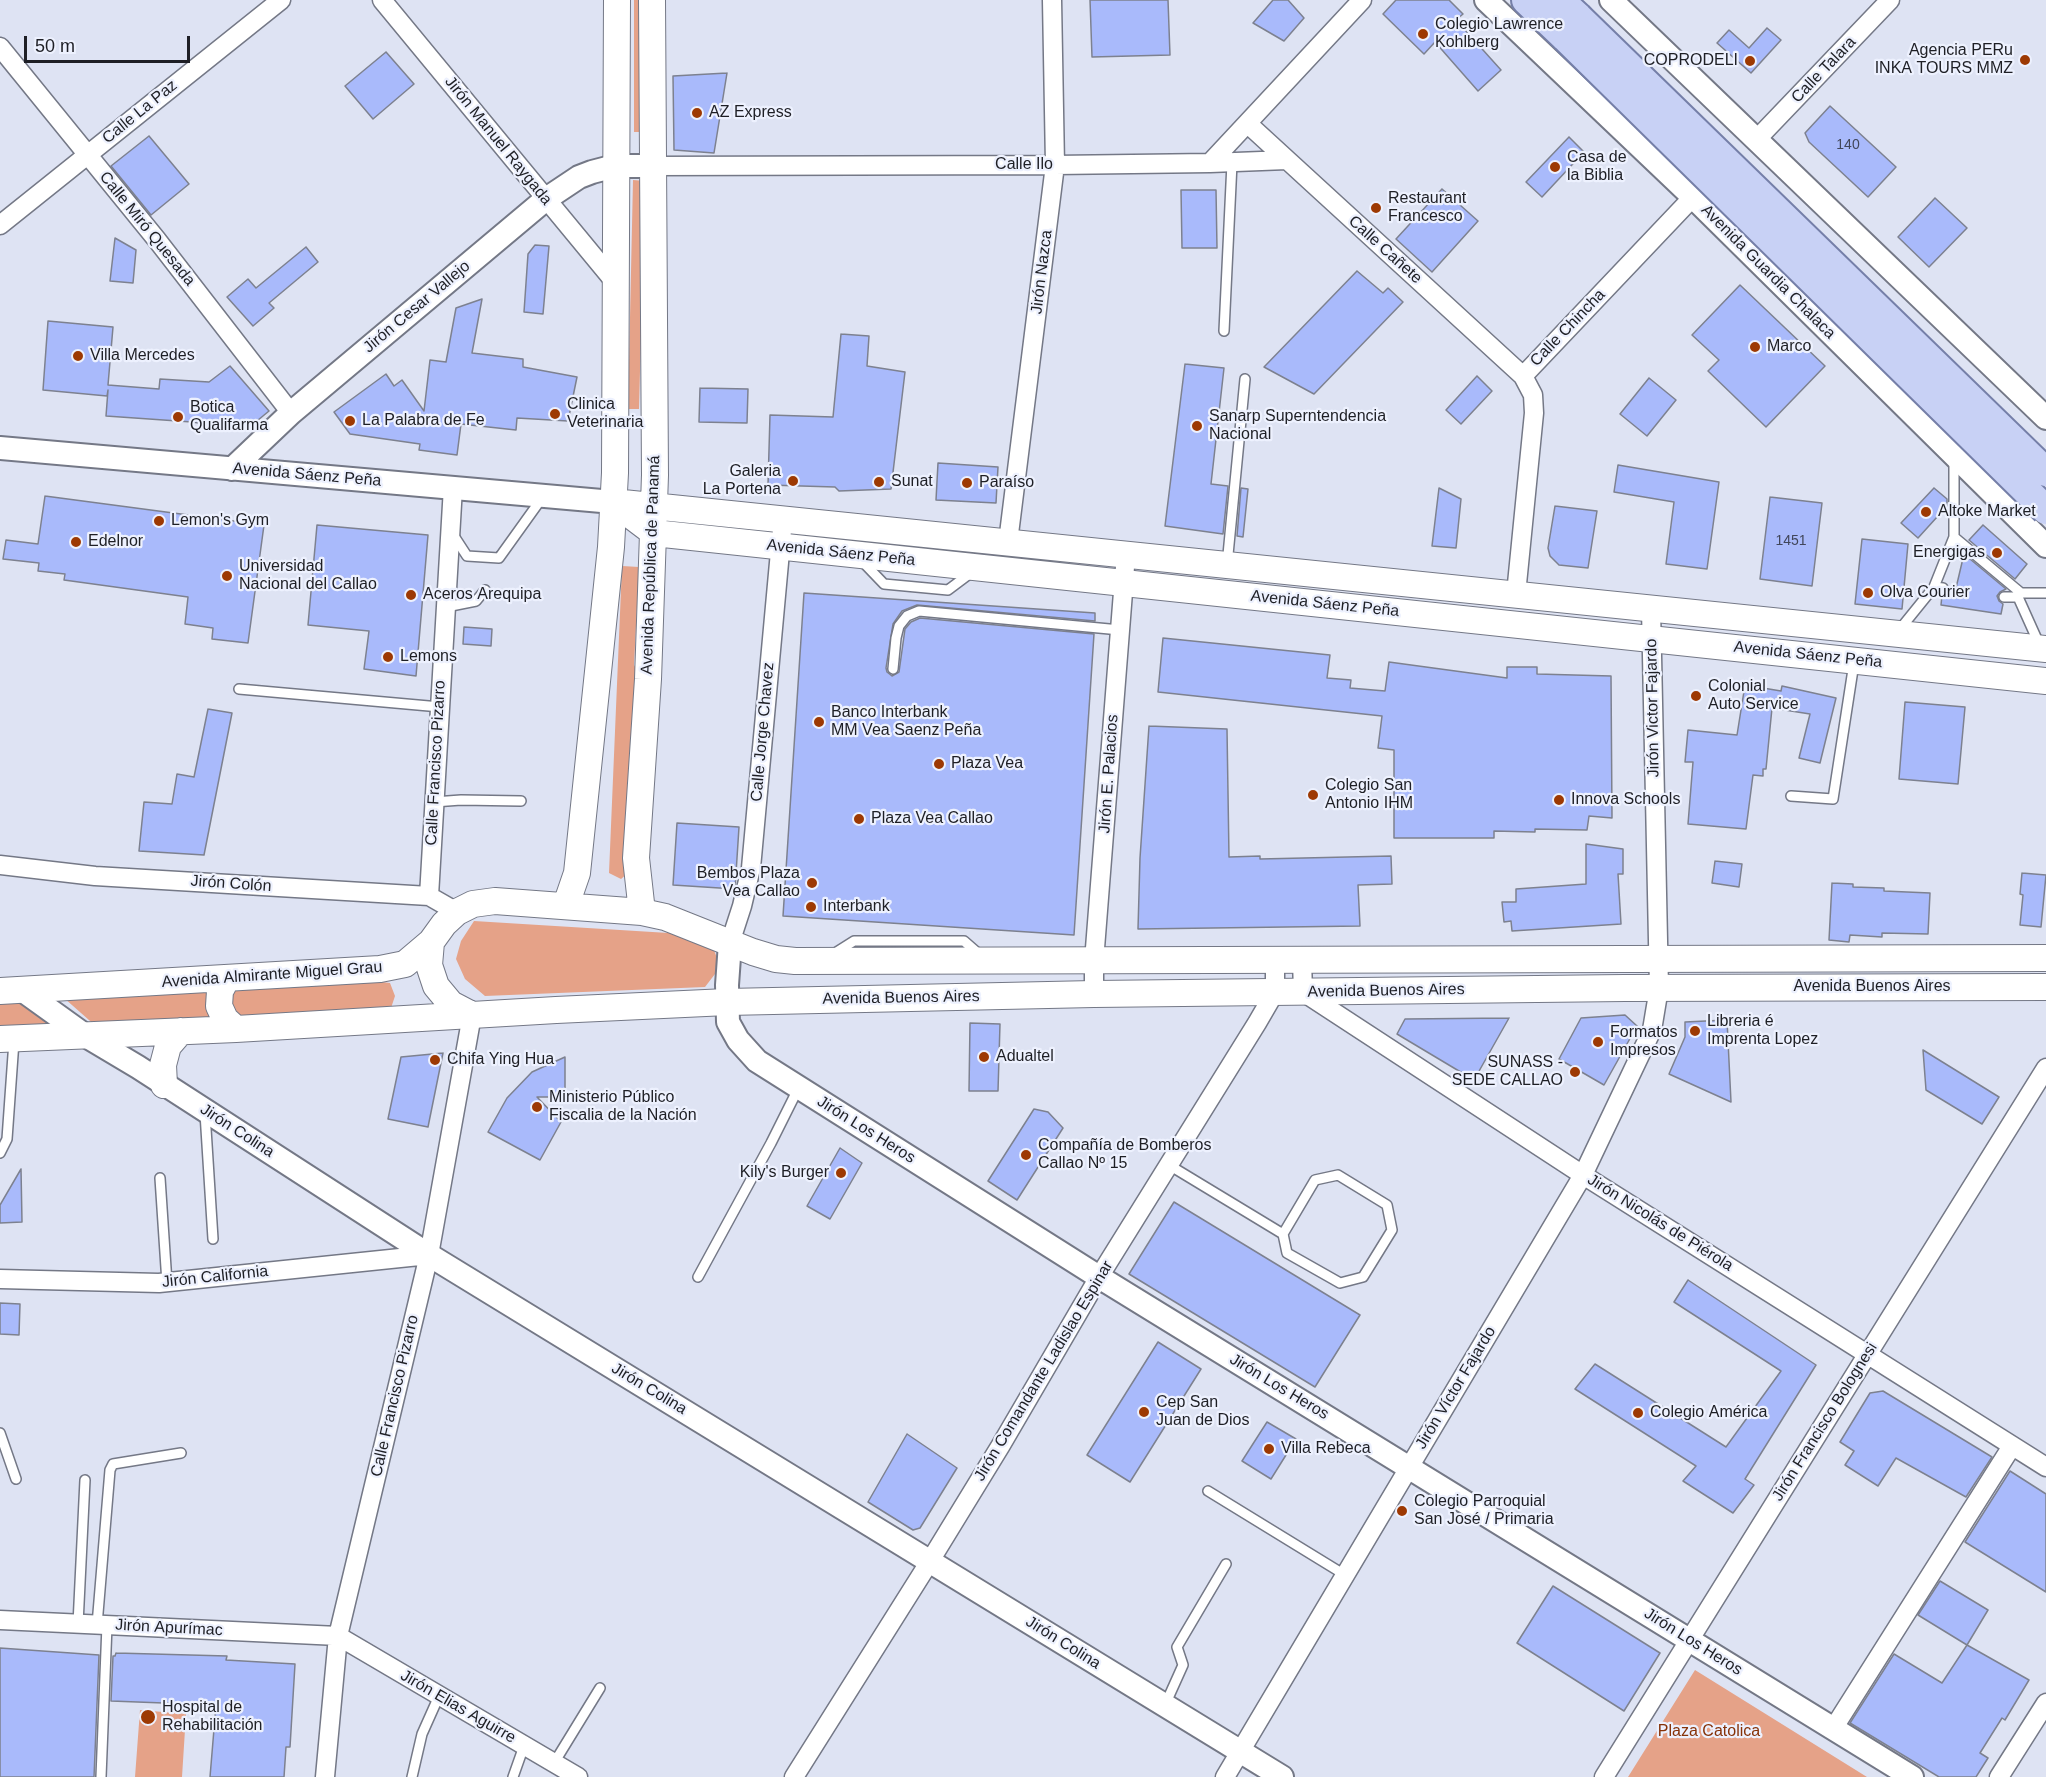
<!DOCTYPE html>
<meta charset="utf-8">
<style>
body{margin:0}
#map{position:relative;width:2046px;height:1777px;overflow:hidden;background:#dee3f3;font-family:Helvetica,sans-serif}
canvas{display:block}
.scale{position:absolute;left:24px;top:36px;width:166px;height:27px;box-sizing:border-box;border:3px solid #1e1f25;border-top:0;padding-left:8px;font-size:18px;line-height:21px;white-space:nowrap;color:#1e1f25;-webkit-text-stroke:4px #edf1fe;paint-order:stroke}
</style>
<div id="map">
<canvas width="2046" height="1777"></canvas>
<div class="scale">50 m</div>
</div>
<script>
const g = document.querySelector('canvas').getContext('2d');
g.lineJoin = 'round';
function fillPath(path, color) { g.fillStyle = color; g.fill(path, 'evenodd'); }
const poly = rows => new Path2D(rows.map(r => 'M' + r).join(''));
function trace(path, color, width, dash) { g.strokeStyle = color; g.lineWidth = width; g.lineCap = dash ? 'butt' : 'round'; g.setLineDash(dash || []); g.stroke(path); }
function write(font, color, halo, rows, align = 'center') {
  g.font = font + ' Helvetica,sans-serif'; g.lineWidth = 4.5; g.setLineDash([]); g.textBaseline = 'middle'; g.strokeStyle = halo; g.fillStyle = color; for (const [text, x, y, turn = 0] of rows) {
    g.save(); g.translate(x, y); g.rotate((+turn || 0) * Math.PI / 180); g.textAlign = isNaN(turn) ? turn : align; if (halo) g.strokeText(text, 0, 0); g.fillText(text, 0, 0); g.restore();
  }
}
fillPath(poly([
 [634,0,645,0,645,132,634,132],
 [633,180,645,181,639,409,628,409],
 [622,566,639,567,634,665,645,685,634,868,621,879,609,873],
 [474,921,701,935,712,945,717,958,715,974,705,987,485,996,465,979,456,959,461,941],
 [374,981,390,983,395,996,391,1008,236,1023,225,988],
 [213,992,215,1026,98,1028,64,998],
 [22,999,45,1013,48,1027,0,1030,0,1000],
 [1695,1670,1867,1777,1628,1777],
 [140,1710,186,1714,182,1777,135,1777]
]), '#e5a288');
const building = poly([
 [1090,0,1168,0,1170,55,1092,57,1090,0],
 [1273,0,1288,0,1304,18,1284,41,1253,23,1273,0],
 [1396,0,1449,0,1463,14,1456,20,1501,70,1478,91,1435,42,1424,54,1383,14,1396,0],
 [1767,28,1781,40,1751,73,1717,43,1729,30,1749,48,1767,28],
 [386,52,414,84,373,119,345,86,386,52],
 [727,73,714,153,674,150,673,76,727,73],
 [1830,106,1896,167,1868,197,1809,142,1805,133,1830,106],
 [149,136,189,184,151,215,111,166,149,136],
 [1569,137,1584,152,1542,197,1526,182,1569,137],
 [1442,189,1478,221,1432,272,1396,239,1442,189],
 [1181,190,1216,190,1217,248,1182,248,1181,190],
 [1935,198,1967,228,1929,267,1898,237,1935,198],
 [115,238,136,250,133,283,110,281,115,238],
 [535,245,549,246,543,314,524,312,528,254,535,245],
 [306,247,318,262,269,303,274,308,253,326,227,297,248,279,256,288,306,247],
 [1357,271,1383,293,1388,288,1403,302,1314,394,1264,367,1357,271],
 [1740,285,1825,366,1766,427,1708,371,1719,360,1692,335,1740,285],
 [482,299,472,353,523,359,523,367,577,377,568,421,517,418,516,430,461,424,457,455,419,450,420,444,350,434,334,412,386,374,394,386,402,380,424,411,430,360,446,362,456,308,482,299],
 [48,321,113,327,108,385,159,389,160,379,209,382,230,366,269,411,246,430,192,422,106,416,108,390,107,396,43,390,48,321],
 [841,334,869,336,867,366,905,372,891,489,839,491,835,487,768,485,770,415,833,417,841,334],
 [1185,364,1224,368,1211,484,1228,486,1223,534,1165,526,1185,364],
 [1477,376,1492,391,1461,424,1446,410,1477,376],
 [1649,378,1676,400,1647,436,1620,414,1649,378],
 [700,388,748,389,747,423,699,422,700,388],
 [938,463,998,467,996,503,936,500,938,463],
 [1618,465,1719,482,1707,569,1666,564,1674,502,1614,492,1618,465],
 [1241,488,1248,489,1243,537,1237,536,1241,488],
 [1439,488,1461,499,1456,548,1432,546,1439,488],
 [1934,488,1947,499,1947,506,1918,538,1901,523,1934,488],
 [45,496,264,525,248,643,212,639,213,628,185,624,188,597,64,580,65,574,38,571,39,563,3,559,6,540,38,544,45,496],
 [1770,497,1822,503,1812,586,1760,579,1770,497],
 [1555,506,1597,511,1588,568,1559,565,1550,556,1548,548,1555,506],
 [317,525,428,535,416,676,364,669,369,631,308,625,317,525],
 [1983,525,2027,564,2015,579,1969,540,1983,525],
 [1862,539,1908,544,1902,609,1855,604,1862,539],
 [1964,554,2006,589,2000,592,1997,596,1999,601,2003,604,2001,614,1941,605,1942,595,1948,592,1949,587,1956,588,1964,554],
 [804,593,1095,613,1095,621,917,605,902,611,893,624,886,668,887,672,892,676,899,672,905,629,911,622,920,618,1094,634,1074,935,783,916,804,593],
 [464,627,492,629,491,646,463,644,464,627],
 [1163,638,1330,655,1327,678,1351,680,1350,688,1385,691,1389,662,1507,678,1507,667,1537,667,1537,674,1611,676,1612,818,1589,816,1587,830,1535,829,1535,832,1494,831,1494,838,1394,838,1394,750,1378,748,1382,716,1158,692,1163,638],
 [1745,685,1781,691,1782,686,1836,698,1820,763,1799,758,1810,714,1772,708,1766,769,1763,769,1763,776,1753,775,1746,829,1688,824,1693,762,1685,762,1688,730,1737,735,1745,685],
 [1905,702,1965,707,1958,784,1899,779,1905,702],
 [208,709,232,713,204,855,139,851,144,802,172,804,177,774,194,777,208,709],
 [1149,726,1227,729,1229,857,1260,856,1260,859,1391,856,1392,884,1358,885,1360,926,1138,929,1140,858,1149,726],
 [677,823,739,827,735,889,673,885,677,823],
 [1586,844,1623,849,1623,874,1618,874,1621,924,1512,931,1511,921,1504,922,1502,902,1516,902,1516,889,1586,884,1586,844],
 [1715,861,1742,864,1739,887,1712,883,1715,861],
 [2022,873,2046,875,2041,927,2020,925,2023,895,2020,894,2022,873],
 [1832,883,1853,884,1853,887,1884,888,1884,891,1930,893,1928,934,1882,933,1882,937,1850,935,1849,942,1829,940,1832,883],
 [1625,1015,1637,1026,1604,1085,1559,1059,1581,1018,1625,1015],
 [1509,1018,1474,1080,1397,1034,1405,1019,1509,1018],
 [1727,1020,1731,1102,1669,1074,1685,1037,1685,1022,1727,1020],
 [970,1023,1000,1024,998,1091,969,1091,970,1023],
 [1923,1050,1999,1097,1982,1124,1926,1090,1923,1050],
 [443,1053,428,1127,388,1119,401,1057,443,1053],
 [565,1057,565,1097,537,1097,561,1122,540,1160,488,1132,507,1098,532,1072,565,1057],
 [1034,1109,1048,1112,1063,1128,1017,1200,988,1181,1034,1109],
 [840,1148,862,1163,830,1219,807,1206,840,1148],
 [21,1169,22,1222,0,1223,0,1205,21,1169],
 [1174,1202,1360,1315,1315,1387,1129,1274,1174,1202],
 [1688,1280,1816,1365,1745,1479,1754,1485,1733,1513,1683,1481,1696,1466,1575,1389,1595,1364,1726,1447,1781,1371,1674,1302,1688,1280],
 [0,1303,20,1304,19,1335,0,1334,0,1303],
 [1158,1342,1201,1369,1130,1482,1087,1455,1158,1342],
 [1883,1391,1992,1457,1966,1497,1896,1458,1878,1486,1845,1465,1854,1451,1840,1442,1870,1393,1883,1391],
 [1267,1422,1296,1439,1271,1479,1242,1461,1267,1422],
 [907,1434,957,1468,920,1528,913,1530,868,1502,907,1434],
 [2010,1471,2046,1494,2046,1592,1965,1542,2010,1471],
 [1940,1581,1988,1610,1967,1645,1918,1615,1940,1581],
 [1553,1586,1660,1653,1624,1711,1517,1643,1553,1586],
 [1967,1645,2029,1680,2005,1720,2002,1718,1980,1753,1988,1758,1976,1777,1939,1777,1850,1723,1894,1654,1942,1683,1967,1645],
 [0,1648,99,1655,94,1777,0,1777,0,1648],
 [116,1653,227,1656,226,1660,295,1664,290,1747,286,1747,284,1777,210,1777,216,1705,111,1701,113,1656,115,1656,116,1653]
]);
fillPath(building, '#a9bafb');
trace(building, '#7d818f', 1.5);
const service = poly([
 [1224,331,1232,163],
 [1954,459,1954,537,2021,593,2046,593],
 [452,533,467,556,499,558,542,498],
 [861,560,884,584,948,590,972,572],
 [1227,565,1245,379],
 [1934,587,1954,537],
 [2004,597,2018,597,2040,646],
 [446,607,476,601,485,590],
 [1900,629,1934,587,1943,588],
 [893,669,896,638,899,626,907,616,919,611,1120,630],
 [239,689,440,707],
 [1791,796,1833,799,1854,663],
 [434,802,461,800,521,801],
 [835,953,854,941,964,941,980,955],
 [205,1113,213,1239],
 [0,1153,7,1139,14,1041],
 [1169,1165,1283,1234,1287,1253,1340,1283,1363,1277,1392,1230,1387,1205,1338,1175,1315,1180,1283,1234],
 [160,1178,167,1283],
 [698,1277,771,1143,798,1089],
 [0,1433,16,1479],
 [1208,1491,1345,1575],
 [78,1624,85,1480],
 [97,1625,110,1470,113,1464,181,1453],
 [1165,1705,1183,1665,1177,1647,1226,1564],
 [554,1763,600,1688],
 [101,1777,107,1625],
 [412,1777,422,1734,439,1696],
 [513,1777,524,1746]
]);
const minor = poly([
 [382,0,614,281],
 [0,47,157,240,291,413],
 [1248,124,1523,376],
 [1757,139,1890,0],
 [1210,163,1287,160],
 [652,166,1055,165,1210,163,1362,0],
 [0,225,281,0],
 [1008,542,1055,165,1052,0],
 [1516,594,1534,413,1533,395,1523,376,1693,197],
 [0,865,95,876,429,896,457,912],
 [429,896,453,487],
 [730,943,742,906,751,868,783,519],
 [1302,960,1303,992,1583,1175,2046,1467],
 [1094,994,1094,961,1126,554],
 [0,1279,159,1283,429,1255],
 [0,1620,338,1636,578,1777],
 [1833,1729,2012,1446],
 [325,1777,338,1636,429,1255,472,1015],
 [794,1777,930,1561,1001,1445,1099,1277,1257,1023,1275,992,1275,960],
 [1225,1777,1583,1175,1652,1030,1659,988,1651,608],
 [1604,1777,2046,1068],
 [1999,1777,2046,1703]
]);
const tertiary = poly([
 [1486,0,1693,197,2046,546],
 [1611,0,2046,418],
 [0,448,613,502],
 [232,469,291,413,546,199,579,177,592,172,615,166,652,166],
 [730,943,727,985,728,1022,738,1040,757,1061,1099,1277,1912,1777],
 [22,990,86,1036,138,1067,429,1255,1282,1777]
]);
const secondary = poly([
 [613,502,654,533,2046,681],
 [613,502,2046,649],
 [566,905,577,873,611,547,615,473,617,0],
 [642,912,636,858,648,679,655,475,652,0],
 [431,942,429,965,436,986,451,1004,472,1015],
 [227,978,220,991,219,1006,225,1019,236,1029],
 [0,991,380,969,405,964,431,942,444,924,457,912,473,904,495,901,642,912,665,917,753,952,776,959,795,961,2046,958],
 [0,1039,236,1029,556,1010,727,1002,1094,994,1625,988,2046,987],
 [164,1085,163,1065,168,1046,181,1031]
]);
const primary = poly([
 [1526,0,1566,38],
 [1560,0,1578,17]
]);
trace(service, '#747886', 12);
trace(minor, '#747886', 21);
trace(tertiary, '#747886', 26);
trace(secondary, '#747886', 28);
trace(primary, '#757fa8', 32);
trace(service, '#fff', 9);
trace(minor, '#fff', 18);
trace(tertiary, '#fff', 22);
trace(secondary, '#fff', 26);
trace(primary, '#c8d1f5', 28);
const primaryBridge = poly([
 [1578,17,2046,472],
 [1566,38,2046,510]
]);
trace(primaryBridge, '#757fa8', 32, []);
trace(primaryBridge, '#c8d1f5', 28);
for (const [x, y, r, color] of [
 [1423,34,6,"#9d3903"],
 [2025,60,6,"#9d3903"],
 [1750,61,6,"#9d3903"],
 [697,113,6,"#9d3903"],
 [1555,167,6,"#9d3903"],
 [1376,208,6,"#9d3903"],
 [1755,347,6,"#9d3903"],
 [78,356,6,"#9d3903"],
 [555,414,6,"#9d3903"],
 [178,417,6,"#9d3903"],
 [350,421,6,"#9d3903"],
 [1197,426,6,"#9d3903"],
 [793,481,6,"#9d3903"],
 [879,482,6,"#9d3903"],
 [967,483,6,"#9d3903"],
 [1926,512,6,"#9d3903"],
 [159,521,6,"#9d3903"],
 [76,542,6,"#9d3903"],
 [1997,553,6,"#9d3903"],
 [227,576,6,"#9d3903"],
 [1868,593,6,"#9d3903"],
 [411,595,6,"#9d3903"],
 [388,657,6,"#9d3903"],
 [1696,696,6,"#9d3903"],
 [819,722,6,"#9d3903"],
 [939,764,6,"#9d3903"],
 [1313,795,6,"#9d3903"],
 [1559,800,6,"#9d3903"],
 [859,819,6,"#9d3903"],
 [812,883,6,"#9d3903"],
 [811,907,6,"#9d3903"],
 [1695,1031,6,"#9d3903"],
 [1598,1042,6,"#9d3903"],
 [984,1057,6,"#9d3903"],
 [435,1060,6,"#9d3903"],
 [1575,1072,6,"#9d3903"],
 [537,1107,6,"#9d3903"],
 [1026,1155,6,"#9d3903"],
 [841,1173,6,"#9d3903"],
 [1144,1412,6,"#9d3903"],
 [1638,1413,6,"#9d3903"],
 [1269,1449,6,"#9d3903"],
 [1402,1511,6,"#9d3903"],
 [148,1717,8,"#9d3903"]
]) { const dot = new Path2D(); dot.arc(x, y, r, 0, 2 * Math.PI); g.fillStyle = color; g.fill(dot); trace(dot, '#edf1fe', 2); }
write('14px', '#41465a', null, [
 ["140",1848,145],
 ["1451",1791,541]
]);
write('16px', '#1e1f25', '#edf1fe', [
 ["Colegio Lawrence",1435,25],
 ["Kohlberg",1435,43],
 ["Agencia PERu",2013,51,"right"],
 ["INKA TOURS MMZ",2013,69,"right"],
 ["COPRODELI",1738,61,"right"],
 ["AZ Express",709,113],
 ["Casa de",1567,158],
 ["la Biblia",1567,176],
 ["Restaurant",1388,199],
 ["Francesco",1388,217],
 ["Marco",1767,347],
 ["Villa Mercedes",90,356],
 ["Clinica",567,405],
 ["Veterinaria",567,423],
 ["Botica",190,408],
 ["Qualifarma",190,426],
 ["Sanarp Superntendencia",1209,417],
 ["Nacional",1209,435],
 ["La Palabra de Fe",362,421],
 ["Galeria",781,472,"right"],
 ["La Portena",781,490,"right"],
 ["Sunat",891,482],
 ["Paraíso",979,483],
 ["Altoke Market",1938,512],
 ["Lemon's Gym",171,521],
 ["Edelnor",88,542],
 ["Energigas",1985,553,"right"],
 ["Universidad",239,567],
 ["Nacional del Callao",239,585],
 ["Olva Courier",1880,593],
 ["Aceros Arequipa",423,595],
 ["Lemons",400,657],
 ["Colonial",1708,687],
 ["Auto Service",1708,705],
 ["Banco Interbank",831,713],
 ["MM Vea Saenz Peña",831,731],
 ["Plaza Vea",951,764],
 ["Colegio San",1325,786],
 ["Antonio IHM",1325,804],
 ["Innova Schools",1571,800],
 ["Plaza Vea Callao",871,819],
 ["Bembos Plaza",800,874,"right"],
 ["Vea Callao",800,892,"right"],
 ["Interbank",823,907],
 ["Libreria é",1707,1022],
 ["Imprenta Lopez",1707,1040],
 ["Formatos",1610,1033],
 ["Impresos",1610,1051],
 ["Adualtel",996,1057],
 ["Chifa Ying Hua",447,1060],
 ["SUNASS -",1563,1063,"right"],
 ["SEDE CALLAO",1563,1081,"right"],
 ["Ministerio Público",549,1098],
 ["Fiscalia de la Nación",549,1116],
 ["Compañía de Bomberos",1038,1146],
 ["Callao Nº 15",1038,1164],
 ["Kily's Burger",829,1173,"right"],
 ["Cep San",1156,1403],
 ["Juan de Dios",1156,1421],
 ["Colegio América",1650,1413],
 ["Villa Rebeca",1281,1449],
 ["Colegio Parroquial",1414,1502],
 ["San José / Primaria",1414,1520],
 ["Hospital de",162,1708],
 ["Rehabilitación",162,1726]
], 'left');
write('16px', '#1e1f25', '#edf1fe', [
 ["Calle Talara",1824,70,-46],
 ["Calle La Paz",140,112,-39],
 ["Jirón Manuel Raygada",498,141,51],
 ["Calle Ilo",1024,165],
 ["Calle Miró Quesada",147,229,51],
 ["Calle Cañete",1385,250,42],
 ["Jirón Nazca",1042,272,-83],
 ["Avenida Guardia Chalaca",1768,272,45],
 ["Jirón Cesar Vallejo",417,307,-40],
 ["Calle Chincha",1568,328,-46],
 ["Avenida Sáenz Peña",307,475,5],
 ["Avenida Sáenz Peña",841,553,6],
 ["Avenida República de Panamá",651,565,-88],
 ["Avenida Sáenz Peña",1325,604,6],
 ["Avenida Sáenz Peña",1808,655,6],
 ["Jirón Victor Fajardo",1653,708,-91],
 ["Calle Jorge Chavez",763,732,-85],
 ["Calle Francisco Pizarro",436,763,-87],
 ["Jirón E. Palacios",1109,774,-86],
 ["Jirón Colón",231,884,4],
 ["Avenida Almirante Miguel Grau",272,975,-4],
 ["Avenida Buenos Aires",1872,987],
 ["Avenida Buenos Aires",1386,991,-1],
 ["Avenida Buenos Aires",901,998,-1],
 ["Jirón Los Heros",866,1130,32],
 ["Jirón Colina",237,1131,33],
 ["Jirón Nicolás de Piérola",1660,1223,32],
 ["Jirón California",215,1277,-6],
 ["Jirón Comandante Ladislao Espinar",1044,1371,-59],
 ["Jirón Los Heros",1279,1387,31],
 ["Jirón Víctor Fajardo",1456,1388,-59],
 ["Jirón Colina",649,1389,31],
 ["Calle Francisco Pizarro",395,1396,-77],
 ["Jirón Francisco Bolognesi",1825,1422,-58],
 ["Jirón Apurímac",169,1628,3],
 ["Jirón Los Heros",1693,1642,32],
 ["Jirón Colina",1063,1643,32],
 ["Jirón Elias Aguirre",458,1707,30]
]);
write('16px', '#863208', '#edf1fe', [
 ["Plaza Catolica",1709,1732]
]);
</script>
